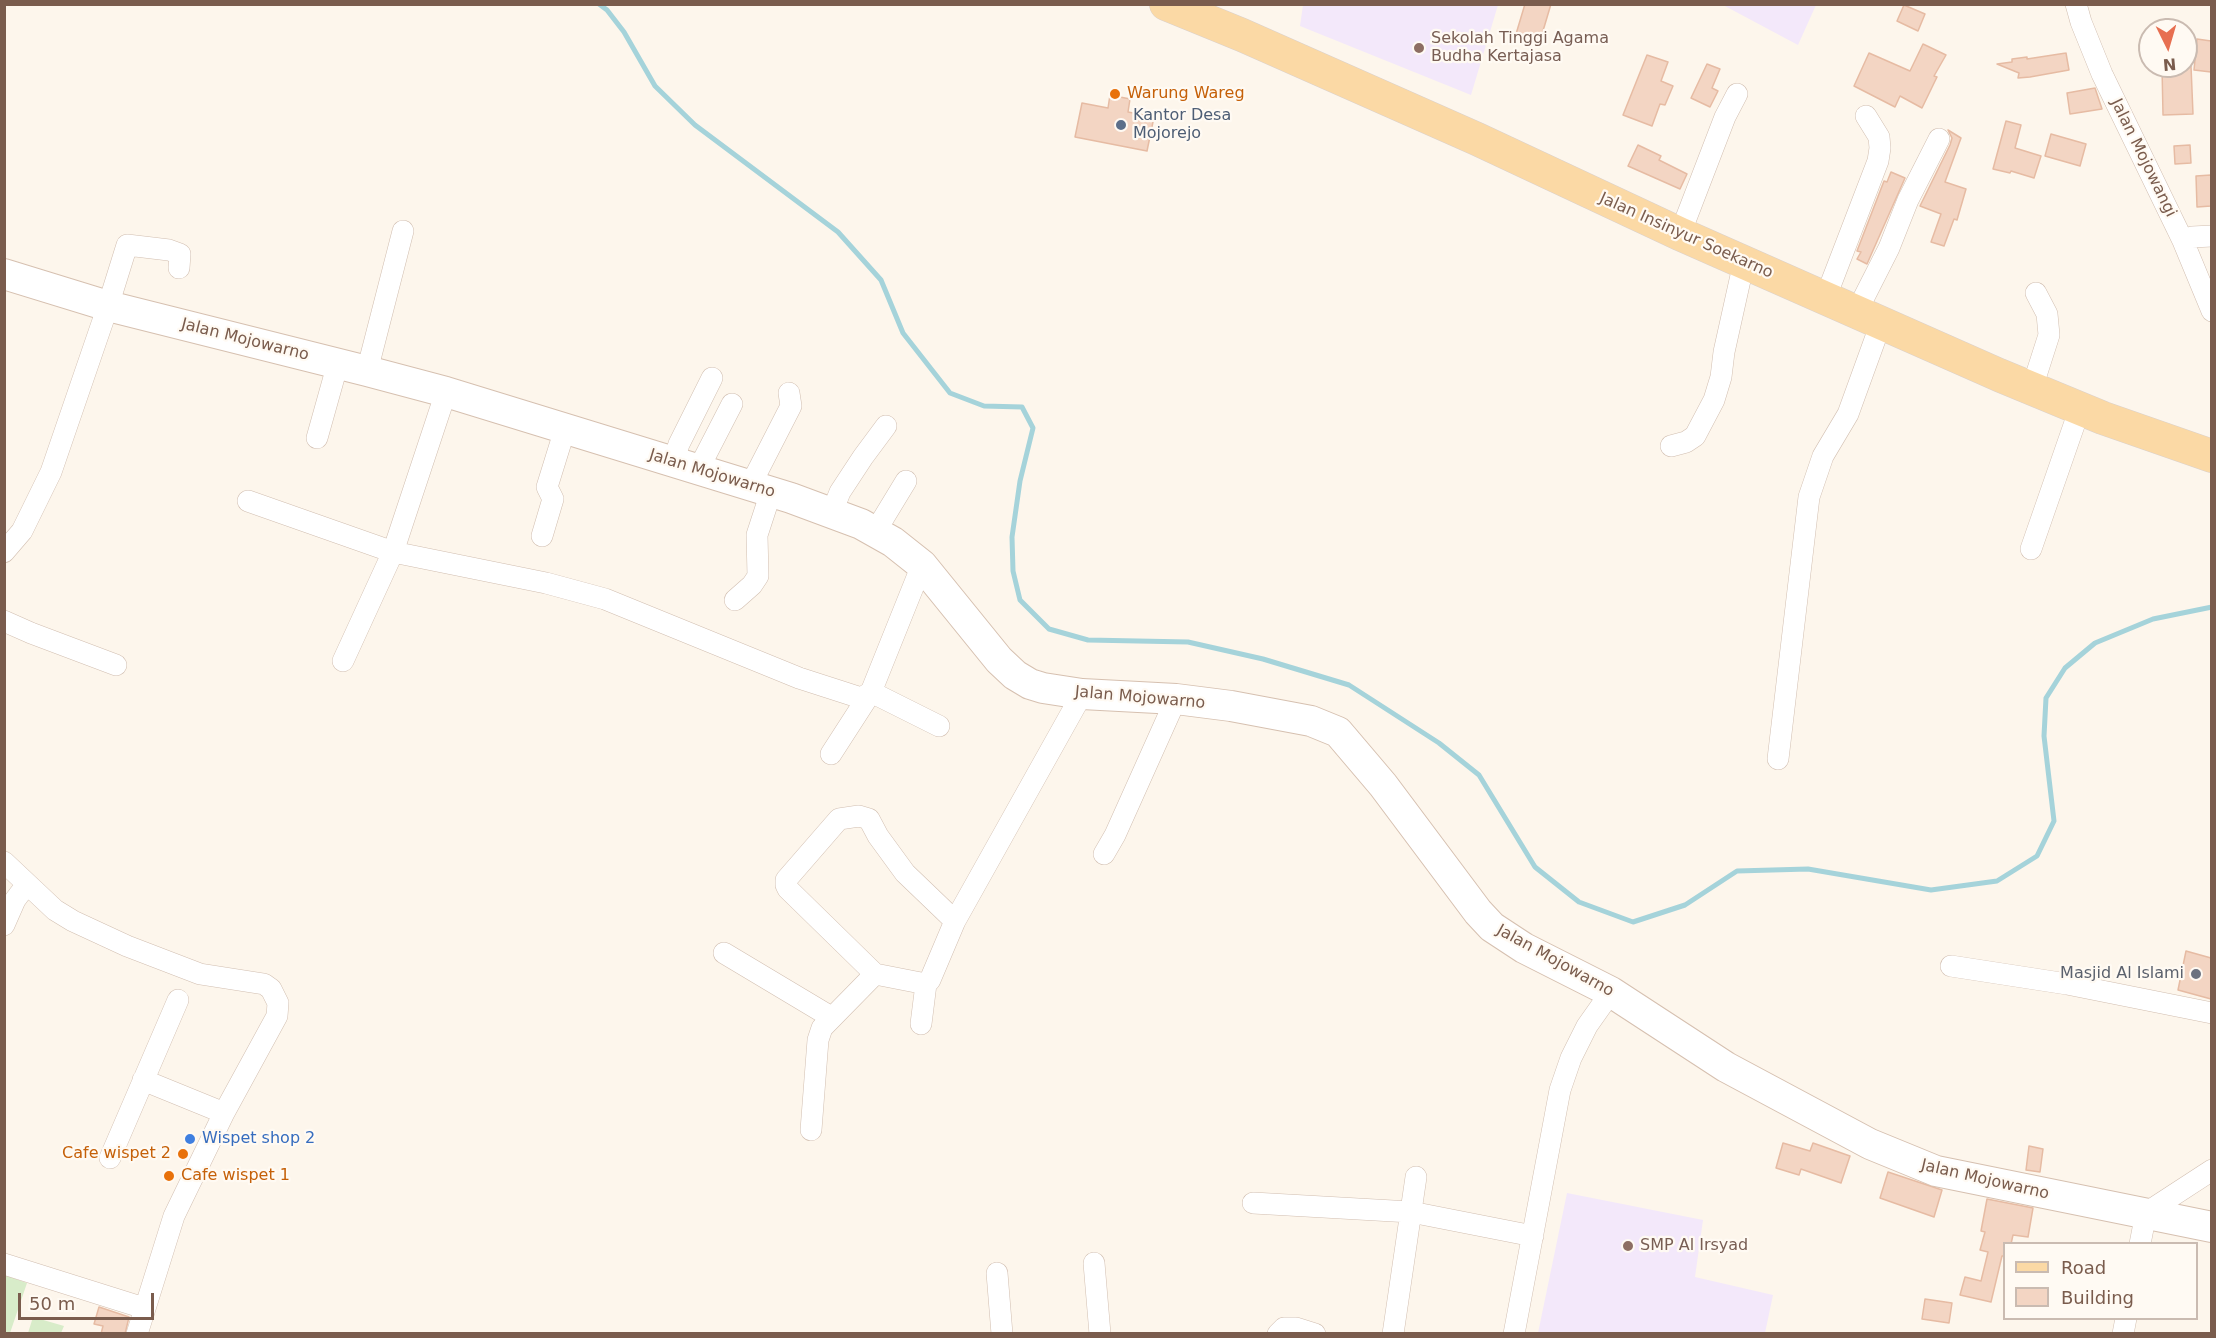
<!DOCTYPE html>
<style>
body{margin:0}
#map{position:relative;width:2216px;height:1338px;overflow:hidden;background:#fdf6ec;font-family:"DejaVu Sans",sans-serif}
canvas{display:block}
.frame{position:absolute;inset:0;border:6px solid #7a5c4d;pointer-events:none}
.legend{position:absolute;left:2003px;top:1242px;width:195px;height:78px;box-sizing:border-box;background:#fffaf3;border:2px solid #cabbb1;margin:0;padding:8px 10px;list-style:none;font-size:18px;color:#7a5c4d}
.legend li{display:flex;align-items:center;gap:12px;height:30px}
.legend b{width:30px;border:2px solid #cabbb1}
.north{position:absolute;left:2138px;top:18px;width:60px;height:60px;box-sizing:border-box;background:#fffaf3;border:2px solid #cabbb1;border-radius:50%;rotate:175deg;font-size:16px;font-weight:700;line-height:24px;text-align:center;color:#7a5c4d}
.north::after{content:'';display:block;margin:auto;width:21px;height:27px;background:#e76f51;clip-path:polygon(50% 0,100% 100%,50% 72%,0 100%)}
.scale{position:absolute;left:18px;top:1293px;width:136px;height:27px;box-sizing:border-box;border:3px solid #7a5c4d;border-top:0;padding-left:8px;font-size:18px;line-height:21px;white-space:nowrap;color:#7a5c4d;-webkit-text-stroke:4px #fffaf3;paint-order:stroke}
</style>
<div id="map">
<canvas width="2216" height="1338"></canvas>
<div class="frame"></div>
<ul class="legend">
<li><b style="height:8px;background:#fbd9a5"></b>Road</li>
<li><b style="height:16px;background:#f3d5c3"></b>Building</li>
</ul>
<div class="north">N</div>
<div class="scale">50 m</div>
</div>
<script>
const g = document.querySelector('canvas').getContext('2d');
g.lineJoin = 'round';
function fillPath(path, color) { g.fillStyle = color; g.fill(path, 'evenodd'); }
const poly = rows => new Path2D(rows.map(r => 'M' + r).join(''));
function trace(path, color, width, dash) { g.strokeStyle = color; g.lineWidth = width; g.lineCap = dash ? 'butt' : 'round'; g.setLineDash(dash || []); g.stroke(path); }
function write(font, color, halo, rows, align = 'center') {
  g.font = font + ' "DejaVu Sans",sans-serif'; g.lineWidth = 4.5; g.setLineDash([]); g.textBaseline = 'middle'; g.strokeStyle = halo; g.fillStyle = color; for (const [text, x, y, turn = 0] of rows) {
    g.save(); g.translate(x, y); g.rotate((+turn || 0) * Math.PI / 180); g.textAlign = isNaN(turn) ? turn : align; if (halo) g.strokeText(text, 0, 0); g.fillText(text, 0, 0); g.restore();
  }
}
fillPath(poly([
 [1303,5,1303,4,1498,5,1471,95,1300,26],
 [1723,5,1816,4,1816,5,1798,45],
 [1567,1193,1703,1220,1695,1277,1773,1295,1765,1333,1538,1333]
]), '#f3e8fa');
fillPath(poly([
 [5,1275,27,1283,10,1333,5,1333],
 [33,1317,64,1326,61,1333,28,1333]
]), '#d8ecc9');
trace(poly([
 [599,4,607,10,624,32,655,86,695,125,838,232,881,280,903,333,950,393,984,406,1022,407,1033,428,1020,481,1012,537,1013,571,1020,600,1049,629,1088,640,1188,642,1263,659,1349,685,1439,743,1479,775,1535,867,1579,902,1633,922,1685,905,1737,871,1808,869,1931,890,1997,881,2037,856,2054,821,2044,736,2046,698,2065,668,2095,643,2153,619,2212,607]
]), '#a5d3da', 5);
const building = poly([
 [1525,4,1551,4,1540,41,1516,34,1525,4],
 [1904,5,1925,14,1918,31,1897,21,1904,5],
 [2197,39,2211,41,2211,72,2194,70,2197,39],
 [1923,44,1946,55,1934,76,1937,77,1922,108,1900,96,1895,107,1854,86,1869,53,1910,71,1923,44],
 [2066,53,2069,70,2030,77,2018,78,2019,73,1997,64,2012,62,2012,59,2027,57,2027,59,2066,53],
 [1647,55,1668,62,1661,81,1673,86,1665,105,1660,104,1652,126,1623,115,1647,55],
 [1707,64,1720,69,1712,88,1718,91,1710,107,1691,98,1707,64],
 [2191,66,2193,114,2163,115,2162,67,2191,66],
 [2095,88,2102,109,2070,114,2067,93,2095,88],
 [1110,95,1130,99,1128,112,1154,117,1147,151,1075,137,1082,103,1108,108,1110,95],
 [2006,121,2021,125,2015,148,2041,156,2034,178,2011,171,2010,173,1993,169,2006,121],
 [1948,130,1961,138,1945,182,1966,189,1957,220,1954,219,1944,246,1931,242,1941,214,1920,206,1950,145,1952,138,1948,130],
 [2051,134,2086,144,2080,166,2045,156,2051,134],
 [1638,145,1661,156,1659,160,1687,174,1680,189,1628,166,1638,145],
 [2190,145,2191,163,2175,164,2174,146,2190,145],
 [1891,172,1905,178,1867,264,1857,259,1861,252,1857,251,1884,181,1887,182,1891,172],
 [2211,175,2211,206,2197,207,2196,176,2211,175],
 [2186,951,2211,958,2211,999,2178,990,2186,951],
 [1783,1143,1810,1151,1813,1143,1850,1156,1841,1183,1801,1169,1799,1175,1776,1168,1783,1143],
 [2029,1146,2043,1149,2040,1172,2026,1170,2029,1146],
 [1888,1172,1942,1190,1934,1217,1880,1198,1888,1172],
 [1987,1199,2033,1208,2028,1237,2013,1235,2011,1244,2004,1244,2004,1256,2002,1256,1991,1302,1960,1295,1965,1277,1981,1281,1988,1252,1980,1250,1985,1232,1981,1231,1987,1199],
 [1925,1299,1952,1303,1949,1323,1922,1319,1925,1299],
 [99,1307,129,1317,125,1334,101,1334,103,1326,94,1324,99,1307]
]);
fillPath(building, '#f3d5c3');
trace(building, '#e6bba3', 1.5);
const street = poly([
 [2076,4,2081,22,2102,74,2183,241,2212,311],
 [1680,234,1725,117,1737,94],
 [2183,241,2192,237,2212,236],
 [1825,299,1878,161,1880,148,1879,137,1866,116],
 [1857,311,1889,248,1908,200,1939,139],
 [367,371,403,231],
 [2032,388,2049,335,2047,314,2036,293],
 [317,438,338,363],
 [1671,446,1686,442,1695,436,1714,400,1721,377,1724,352,1744,262],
 [673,463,679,444,712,378],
 [698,470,732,404],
 [750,486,791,406,789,393],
 [248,501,393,552,546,583,605,599,799,678,858,697,863,697,871,692,922,565],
 [832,512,840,492,863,457,886,426],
 [875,532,906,481],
 [542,536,553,499,547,487,565,429],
 [2031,549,2080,408],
 [4,552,22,531,51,472,108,306,127,245,169,250,180,254,179,268],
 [735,600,752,585,758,576,757,535,771,492],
 [4,621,31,633,116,665],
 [343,661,393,552,446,392],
 [831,754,871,692,939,726],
 [1778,759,1809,497,1823,456,1848,414,1881,323],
 [1104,854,1115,835,1176,699],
 [4,862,55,910,73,921,127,946,200,974,264,984,271,989,278,1003,277,1016,224,1113,174,1216,137,1334],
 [4,925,15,900,27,884],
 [724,953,831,1017],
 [1951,966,2067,984,2212,1013],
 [875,974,788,889,786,885,786,880,839,819,859,816,869,819,878,836,905,873,955,921],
 [921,1024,926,984],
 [143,1080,224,1113],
 [811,1130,818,1040,822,1028,875,974,926,984,930,980,955,921,1082,694],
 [110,1158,178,1000],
 [1253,1203,1411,1212,1533,1236],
 [2140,1244,2146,1213,2212,1170],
 [1094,1263,1100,1334],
 [4,1264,144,1308],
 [997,1273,1002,1334],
 [1278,1334,1284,1328,1296,1328,1315,1334],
 [1393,1334,1416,1177],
 [1514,1334,1560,1090,1571,1058,1587,1026,1611,992],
 [2123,1334,2126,1318]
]);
const secondary = poly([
 [4,274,108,306,367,371,446,392,791,498,861,524,893,542,922,565,999,660,1015,675,1030,684,1043,688,1082,694,1176,699,1231,706,1311,721,1338,732,1383,785,1478,912,1492,927,1524,948,1611,992,1726,1067,1870,1144,1936,1171,2212,1227]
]);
const primary = poly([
 [1166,4,1242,35,1477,139,1680,234,1999,375,2103,418,2212,456]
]);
trace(street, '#d1beb0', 22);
trace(secondary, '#d6c0b0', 32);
trace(primary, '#dad1cd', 34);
trace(street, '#fff', 21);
trace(secondary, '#fff', 30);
trace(primary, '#fbd9a5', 33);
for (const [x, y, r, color] of [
 [1419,48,6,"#8d6e63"],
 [1115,94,6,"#e8710a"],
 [1121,125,6,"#5c6f8a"],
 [2196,974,6,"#6b7280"],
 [190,1139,6,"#3f7fe0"],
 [183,1154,6,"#e8710a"],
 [169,1176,6,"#e8710a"],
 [1628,1246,6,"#8d6e63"]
]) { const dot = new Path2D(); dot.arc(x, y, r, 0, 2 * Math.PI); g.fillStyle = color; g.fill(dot); trace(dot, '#fffaf3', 2); }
write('16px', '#785e54', '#fffaf3', [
 ["Sekolah Tinggi Agama",1431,39],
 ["Budha Kertajasa",1431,57],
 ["SMP Al Irsyad",1640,1246]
], 'left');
write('16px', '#c56008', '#fffaf3', [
 ["Warung Wareg",1127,94],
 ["Cafe wispet 2",171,1154,"right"],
 ["Cafe wispet 1",181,1176]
], 'left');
write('16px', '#4e5e75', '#fffaf3', [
 ["Kantor Desa",1133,116],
 ["Mojorejo",1133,134]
], 'left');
write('16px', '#7a5c4d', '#fffaf3', [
 ["Jalan Mojowangi",2143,158,64],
 ["Jalan Insinyur Soekarno",1686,236,24],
 ["Jalan Mojowarno",245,340,14],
 ["Jalan Mojowarno",712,474,17],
 ["Jalan Mojowarno",1140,698,5],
 ["Jalan Mojowarno",1555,961,29],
 ["Jalan Mojowarno",1985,1180,13]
]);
write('16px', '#5b616d', '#fffaf3', [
 ["Masjid Al Islami",2184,974]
], 'right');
write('16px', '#366cbe', '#fffaf3', [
 ["Wispet shop 2",202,1139]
], 'left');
</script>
